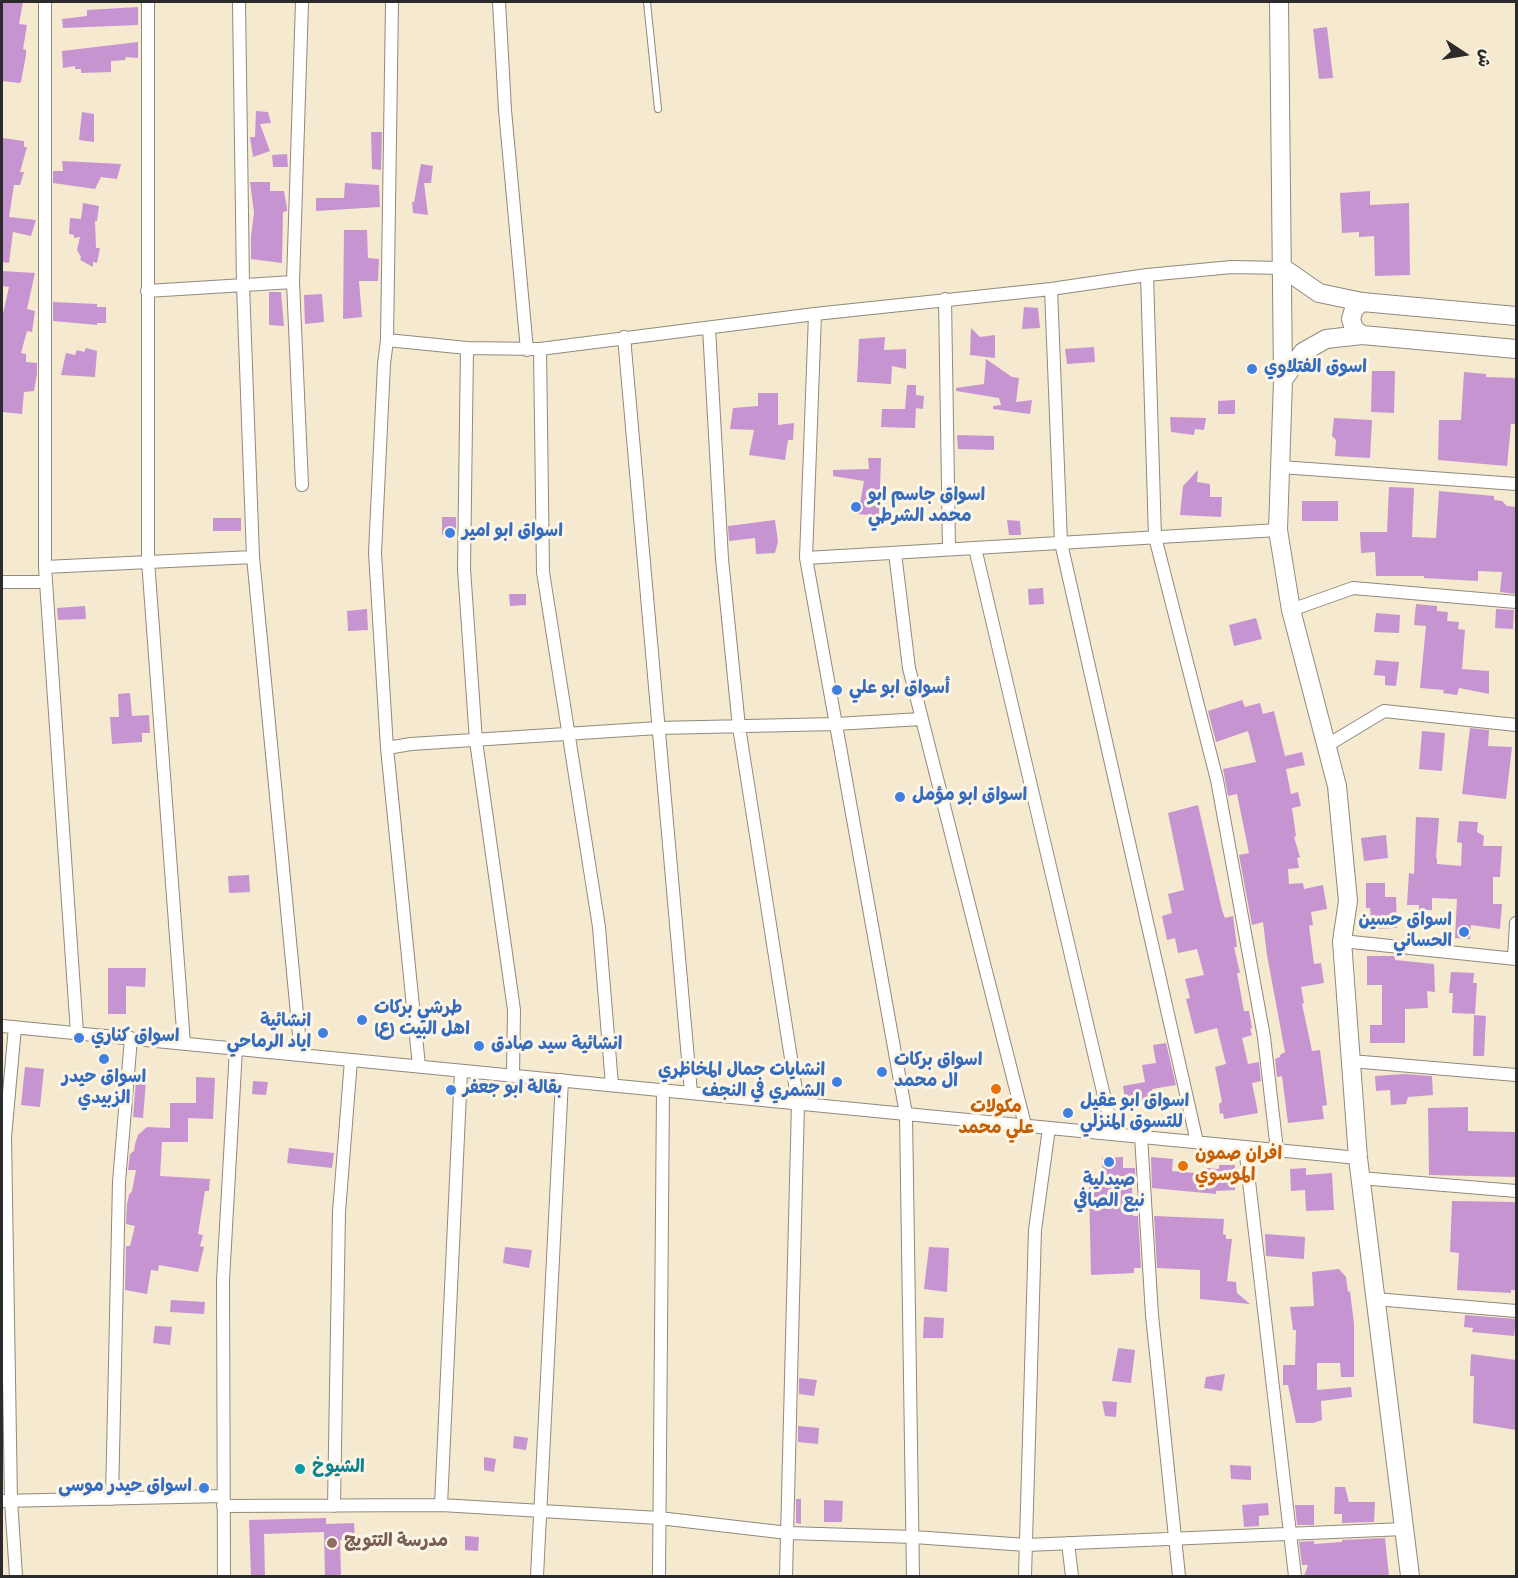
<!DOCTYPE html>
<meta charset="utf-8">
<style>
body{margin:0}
#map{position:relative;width:1518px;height:1578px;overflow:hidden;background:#f5e9cf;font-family:"Gochi Hand","Playpen Sans Arabic",sans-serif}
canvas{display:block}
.frame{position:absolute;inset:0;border:3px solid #2b2b2b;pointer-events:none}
.north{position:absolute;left:1434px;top:24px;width:60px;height:60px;-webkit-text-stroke:4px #fcf5e5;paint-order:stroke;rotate:102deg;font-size:16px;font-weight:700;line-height:24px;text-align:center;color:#2b2b2b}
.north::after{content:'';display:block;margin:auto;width:21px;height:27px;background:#2b2b2b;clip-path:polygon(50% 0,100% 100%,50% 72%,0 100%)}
</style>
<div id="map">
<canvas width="1518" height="1578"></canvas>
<div class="frame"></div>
<div class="north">ش</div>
</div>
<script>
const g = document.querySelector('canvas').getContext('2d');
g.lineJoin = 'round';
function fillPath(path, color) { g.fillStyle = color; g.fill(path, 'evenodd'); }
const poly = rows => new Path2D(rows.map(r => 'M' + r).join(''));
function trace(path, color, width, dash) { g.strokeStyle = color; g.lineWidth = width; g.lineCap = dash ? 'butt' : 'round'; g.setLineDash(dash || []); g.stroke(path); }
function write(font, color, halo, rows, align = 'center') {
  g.font = font + ' "Gochi Hand","Playpen Sans Arabic",sans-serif'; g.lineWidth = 6; g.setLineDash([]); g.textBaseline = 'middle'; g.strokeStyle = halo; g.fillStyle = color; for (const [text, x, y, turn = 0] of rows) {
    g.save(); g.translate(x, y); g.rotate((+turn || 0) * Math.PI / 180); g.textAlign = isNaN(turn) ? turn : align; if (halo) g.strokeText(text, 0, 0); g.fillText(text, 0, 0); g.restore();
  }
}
fillPath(poly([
 [2,2,23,2,19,24,27,25,23,49,26,50,26,55,21,82,19,83,2,81],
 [138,7,138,25,63,28,62,19,87,16,87,10],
 [1327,27,1333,78,1319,79,1313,29],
 [138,42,138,58,126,57,125,60,111,61,111,72,81,73,81,69,75,69,75,66,63,68,62,51],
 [256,111,268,112,271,123,260,124,270,151,253,157,250,137,255,137],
 [82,112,94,114,94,142,79,140],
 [371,132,382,132,381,170,372,169],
 [2,138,24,141,24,147,27,147,20,172,24,172,20,185,14,185,9,217,36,220,31,236,13,232,9,263,2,262],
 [287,154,288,167,273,167,272,155],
 [62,161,121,164,117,179,101,177,95,189,53,183,53,171,63,171],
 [421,164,433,166,431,183,424,183,428,215,413,213,412,202,414,202],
 [250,182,270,182,270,191,284,191,287,208,287,211,283,212,282,263,251,259,251,236,254,213],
 [345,183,379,185,380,207,316,211,316,198,344,198],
 [1370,191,1370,205,1409,203,1410,275,1375,276,1374,236,1359,237,1359,232,1342,233,1340,193],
 [83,203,99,206,97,221,95,221,96,248,100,248,97,263,93,262,93,267,80,260,81,257,77,250,80,237,74,238,74,235,69,234,70,218,81,219],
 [344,230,367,230,368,258,379,259,378,281,359,281,362,317,343,319],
 [2,271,35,273,27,309,35,311,32,332,27,331,21,353,26,354,26,362,37,363,37,374,34,391,24,392,22,414,2,412,2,318,9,287,2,286],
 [269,292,281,292,284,326,269,325],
 [322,294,324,322,305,324,304,295],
 [53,302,97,304,97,307,106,307,106,323,97,323,97,325,53,321],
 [1024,307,1038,308,1040,328,1022,329],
 [971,328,980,337,995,335,995,358,970,355],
 [885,337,884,350,906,349,906,369,892,366,891,384,857,382,859,339],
 [1094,347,1095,362,1067,364,1065,349],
 [86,348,97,351,95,377,61,375,66,353,75,355,77,350,84,352],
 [986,359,1012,377,1019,378,1016,402,1032,400,1030,414,993,409,993,406,1001,405,999,398,956,391,956,388,984,384],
 [1372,371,1395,371,1394,413,1371,412],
 [1464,372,1486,374,1486,377,1516,378,1516,424,1511,424,1507,466,1438,460,1439,420,1461,420],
 [907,385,916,385,916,395,924,396,923,409,916,408,915,428,881,427,882,409,905,409],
 [758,393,778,393,778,425,794,423,793,440,788,440,785,460,749,455,754,430,730,429,733,408,758,406],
 [1235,400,1235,414,1218,414,1218,401],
 [1170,417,1206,418,1204,430,1195,429,1194,435,1171,432],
 [1334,418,1372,420,1370,458,1335,456,1336,440,1332,436],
 [957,435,994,436,994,450,958,449],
 [868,458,881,458,879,516,858,514,864,481,833,476,833,470,869,469],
 [1198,470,1197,482,1210,484,1210,497,1222,497,1221,517,1180,515,1183,486],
 [1389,487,1414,488,1412,537,1436,538,1439,491,1494,496,1494,500,1502,501,1507,506,1516,507,1515,594,1500,592,1502,572,1478,571,1478,581,1424,578,1424,576,1376,576,1375,552,1361,553,1360,532,1387,532],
 [1302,501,1338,501,1338,521,1302,521],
 [442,517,456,517,456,535,442,535],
 [213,518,241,518,241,531,213,531],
 [775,520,778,542,775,553,756,554,755,538,729,541,728,526],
 [1007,520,1020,521,1021,535,1009,535],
 [1043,588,1044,604,1029,605,1028,589],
 [509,594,526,594,526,605,510,606],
 [1416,604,1437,606,1437,611,1448,612,1447,621,1459,622,1458,629,1465,630,1462,669,1489,671,1489,694,1459,688,1457,695,1443,693,1444,690,1420,688,1426,626,1414,625],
 [85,606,86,619,58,620,57,608],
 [367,609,368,630,348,631,347,611],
 [1496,609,1514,610,1513,629,1495,628],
 [1376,613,1400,615,1399,633,1374,632],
 [1256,618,1262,639,1234,646,1229,625],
 [1376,660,1399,662,1396,686,1385,685,1385,676,1374,675],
 [130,693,132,716,149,715,150,733,142,733,142,742,112,744,110,717,119,717,118,694],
 [1242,700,1245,707,1260,703,1263,714,1274,711,1285,756,1302,752,1305,765,1286,769,1291,794,1298,792,1301,806,1292,808,1296,836,1294,837,1300,857,1297,858,1299,868,1288,869,1289,884,1303,883,1304,889,1323,885,1327,909,1311,912,1313,925,1309,926,1314,964,1321,963,1324,983,1301,987,1304,1003,1302,1004,1312,1051,1320,1050,1327,1105,1322,1106,1324,1119,1288,1123,1282,1076,1277,1077,1275,1059,1280,1057,1280,1055,1285,1052,1267,955,1263,922,1252,925,1239,855,1249,853,1237,794,1228,796,1223,769,1256,762,1248,731,1216,742,1208,711],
 [1470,728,1489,730,1488,746,1512,747,1506,799,1462,794],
 [1422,731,1445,733,1442,771,1419,769],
 [1198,805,1222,910,1225,918,1233,916,1237,947,1234,947,1240,973,1237,973,1244,1011,1249,1011,1252,1028,1250,1029,1252,1035,1242,1038,1248,1064,1259,1062,1261,1081,1252,1083,1258,1113,1224,1119,1223,1113,1220,1114,1219,1104,1222,1102,1215,1067,1226,1064,1217,1028,1195,1034,1186,999,1190,998,1185,979,1204,975,1197,949,1178,953,1175,938,1167,940,1162,916,1172,913,1168,894,1184,890,1168,813],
 [1416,817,1439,818,1436,858,1437,858,1437,864,1461,866,1462,843,1457,842,1459,821,1478,822,1477,832,1484,836,1483,846,1502,846,1500,877,1493,877,1493,904,1502,904,1500,929,1471,925,1470,939,1455,938,1457,899,1432,898,1432,910,1419,910,1419,905,1407,905,1409,873,1414,874],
 [1386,835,1388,858,1364,861,1361,838],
 [249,875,250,892,229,893,228,876],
 [1366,883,1385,883,1385,897,1396,897,1397,928,1372,929,1370,908,1366,908],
 [1367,956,1395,956,1395,960,1434,964,1435,992,1427,991,1428,1008,1405,1009,1405,1043,1370,1043,1370,1025,1382,1025,1382,985,1367,985],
 [108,968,146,968,145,987,126,986,126,1014,108,1014],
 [1451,972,1474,973,1473,983,1477,983,1475,1014,1452,1013,1453,993,1449,993],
 [1474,1015,1486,1016,1484,1056,1473,1056],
 [1166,1043,1176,1085,1152,1089,1154,1099,1132,1102,1131,1099,1125,1100,1123,1086,1145,1082,1142,1065,1156,1063,1153,1045],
 [25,1067,44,1069,40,1107,21,1105],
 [1404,1074,1432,1076,1433,1095,1408,1097,1406,1104,1391,1105,1390,1090,1376,1091,1375,1076],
 [196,1077,215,1078,213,1119,188,1118,188,1142,162,1142,160,1176,210,1179,209,1191,205,1191,198,1234,203,1235,200,1246,204,1247,198,1272,159,1265,158,1271,151,1270,147,1294,125,1290,126,1246,130,1246,135,1226,126,1224,127,1204,129,1195,132,1191,136,1170,128,1170,130,1154,134,1151,135,1144,138,1135,147,1127,170,1128,170,1103,196,1103],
 [136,1080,146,1081,143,1118,133,1117],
 [253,1081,268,1082,266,1095,252,1094],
 [1468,1107,1468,1131,1516,1132,1516,1177,1429,1175,1428,1108],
 [289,1148,334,1153,332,1168,287,1163],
 [1123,1157,1123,1168,1135,1168,1136,1186,1132,1186,1133,1216,1138,1216,1141,1268,1134,1268,1134,1273,1091,1275,1089,1184,1103,1183,1102,1158],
 [1151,1157,1173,1159,1172,1171,1205,1174,1206,1168,1219,1169,1219,1165,1235,1165,1235,1190,1216,1191,1216,1194,1152,1188],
 [1306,1168,1306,1175,1332,1173,1334,1210,1306,1211,1305,1190,1291,1191,1290,1169],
 [1452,1201,1516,1202,1516,1290,1511,1290,1511,1293,1457,1290,1459,1253,1450,1252],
 [1154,1216,1224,1219,1223,1234,1226,1235,1226,1239,1232,1239,1227,1281,1236,1282,1237,1293,1250,1304,1200,1299,1200,1270,1157,1268],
 [1265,1234,1305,1237,1304,1259,1266,1256],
 [505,1247,532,1250,529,1268,503,1263],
 [929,1247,949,1248,947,1292,924,1289],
 [1339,1269,1346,1277,1348,1292,1350,1291,1354,1324,1354,1377,1341,1377,1340,1363,1317,1363,1317,1390,1351,1387,1352,1397,1321,1401,1322,1420,1313,1423,1296,1423,1288,1385,1283,1385,1283,1365,1295,1365,1296,1330,1293,1330,1290,1307,1314,1306,1312,1272],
 [171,1300,205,1302,204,1314,170,1312],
 [1465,1315,1516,1319,1514,1336,1472,1332,1473,1328,1464,1327],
 [924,1317,944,1318,943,1338,923,1338],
 [155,1326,172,1327,170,1345,153,1343],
 [1118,1348,1135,1350,1131,1383,1112,1381],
 [1471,1354,1516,1360,1516,1430,1473,1423,1474,1376,1470,1376],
 [1225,1374,1222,1391,1204,1388,1206,1377],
 [799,1378,817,1380,814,1396,799,1394],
 [1102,1401,1117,1402,1116,1417,1105,1416],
 [798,1426,819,1428,818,1444,798,1442],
 [514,1436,528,1438,526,1450,513,1448],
 [484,1457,496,1459,494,1472,484,1470],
 [1230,1465,1251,1466,1251,1480,1231,1479],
 [1335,1487,1345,1487,1349,1502,1375,1502,1374,1522,1342,1523,1342,1514,1334,1514],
 [796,1499,801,1499,801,1524,796,1523],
 [824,1500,843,1501,842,1522,824,1522],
 [1268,1503,1269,1515,1259,1516,1259,1526,1244,1527,1242,1505],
 [1295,1505,1314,1505,1314,1525,1297,1525],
 [326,1518,326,1524,354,1523,355,1539,340,1540,341,1576,325,1576,324,1532,264,1534,265,1576,251,1576,249,1520],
 [465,1536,479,1537,478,1551,465,1550],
 [1385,1538,1389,1576,1304,1576,1308,1565,1302,1565,1299,1542,1314,1541,1314,1544,1342,1542,1342,1540]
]), '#c794d2');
const lane = poly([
 [647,2,658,109]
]);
const street = poly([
 [45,2,45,567,77,1033],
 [148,2,148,561,184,1044],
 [239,2,243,285,253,557,301,1055],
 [499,2,505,110,527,350],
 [1147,275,1155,537,1217,780,1264,1037,1277,1150],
 [1051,289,1061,543,1197,1142],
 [147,291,293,282],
 [945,299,949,549],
 [709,328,722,559,739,727,798,1103,786,1576],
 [624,337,691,1093],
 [387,340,467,348,540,349,815,314,1051,289,1147,275,1232,267,1283,268],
 [467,348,464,569,476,741,514,1010,513,1075],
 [540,349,543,572,599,927,612,1085],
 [1281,467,1516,484],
 [302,485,293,282,302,2],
 [975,548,1113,1134],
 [895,553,909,668,1025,1125],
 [806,558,815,314],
 [45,567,253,557],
 [2,582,46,582],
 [1291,610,1353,588,1516,602],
 [1326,746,1384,711,1516,725],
 [387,748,375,553,384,364,387,340,392,2],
 [1342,941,1516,959],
 [1514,958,1516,923],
 [2,1026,1358,1158],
 [15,1027,5,1137,11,1500,16,1576],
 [1351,1061,1516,1075],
 [419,1066,387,748,411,744,658,728,836,724,921,719],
 [1141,1136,1152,1315,1179,1576],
 [1245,1147,1295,1576],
 [1360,1178,1516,1191],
 [1375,1299,1516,1311],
 [112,1499,119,1182,131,1038],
 [2,1501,222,1496],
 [441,1505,461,1071],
 [223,1506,441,1505,659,1518,788,1533,914,1537,1026,1545,1404,1529],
 [334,1506,339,1212,351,1060],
 [1068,1543,1072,1576],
 [224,1576,223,1280,236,1049],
 [537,1576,562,1080],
 [659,1576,663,1090],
 [913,1576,906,1114,806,558,1278,530],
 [1025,1576,1035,1230,1049,1128]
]);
const secondary = poly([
 [1279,2,1283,380,1278,530,1291,610,1337,786,1348,901,1342,941,1358,1158,1410,1576],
 [1283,268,1319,293,1362,302,1516,316],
 [1362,302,1354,309,1351,319,1354,329,1362,335],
 [1283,380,1303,352,1326,339,1362,335,1516,349]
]);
trace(lane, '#908a7d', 8);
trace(street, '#908a7d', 14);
trace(secondary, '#908a7d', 20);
trace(lane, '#fff', 6);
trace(street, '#fff', 12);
trace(secondary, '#fff', 18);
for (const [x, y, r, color] of [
 [1252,369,6,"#3f7fe0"],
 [856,507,6,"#3f7fe0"],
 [450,533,6,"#3f7fe0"],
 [837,690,6,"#3f7fe0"],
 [900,797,6,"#3f7fe0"],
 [1464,932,6,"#3f7fe0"],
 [362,1020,6,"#3f7fe0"],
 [323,1033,6,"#3f7fe0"],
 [79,1038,6,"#3f7fe0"],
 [479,1046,6,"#3f7fe0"],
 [104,1059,6,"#3f7fe0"],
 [882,1072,6,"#3f7fe0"],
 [837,1082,6,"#3f7fe0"],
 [996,1089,6,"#e8710a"],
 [451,1090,6,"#3f7fe0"],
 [1068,1113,6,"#3f7fe0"],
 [1109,1162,6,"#3f7fe0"],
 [1183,1166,6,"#e8710a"],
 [300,1469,6,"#0f9aa8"],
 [204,1488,6,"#3f7fe0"],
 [332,1543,6,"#8d6e63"]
]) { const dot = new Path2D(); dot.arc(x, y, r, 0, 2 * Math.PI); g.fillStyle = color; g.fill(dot); trace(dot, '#fcf5e5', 2); }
write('bold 18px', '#366cbe', '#fcf5e5', [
 ["اسوق الفتلاوي",1264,369],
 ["اسواق جاسم ابو",868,497],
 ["محمد الشرطي",868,518],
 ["اسواق ابو امير",462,533],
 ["أسواق ابو علي",849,690],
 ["اسواق ابو مؤمل",912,797],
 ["اسواق حسين",1452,922,"right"],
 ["الحساني",1452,943,"right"],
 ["طرشي بركات",374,1010],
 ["اهل البيت (ع)",374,1031],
 ["انشائية",311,1023,"right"],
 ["اياد الرماحي",311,1044,"right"],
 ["اسواق كناري",91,1038],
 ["انشائية سيد صادق",491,1046],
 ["اسواق بركات",894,1062],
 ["ال محمد",894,1083],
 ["انشايات جمال المخاظري",825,1072,"right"],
 ["الشمري في النجف",825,1093,"right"],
 ["اسواق حيدر",104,1079,"center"],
 ["الزبيدي",104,1100,"center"],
 ["بقالة ابو جعفر",463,1090],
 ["اسواق ابو عقيل",1080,1103],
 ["للتسوق المنزلي",1080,1124],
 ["صيدلية",1109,1182,"center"],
 ["نبع الصافي",1109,1203,"center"],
 ["اسواق حيدر موسى",192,1488,"right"]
], 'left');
write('bold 18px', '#c56008', '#fcf5e5', [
 ["مكولات",996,1109],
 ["علي محمد",996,1130],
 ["افران صمون",1195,1156,"left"],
 ["الموسوي",1195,1177,"left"]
]);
write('bold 18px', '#0d838f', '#fcf5e5', [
 ["الشيوخ",312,1469]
], 'left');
write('bold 18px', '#785e54', '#fcf5e5', [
 ["مدرسة التتويج",344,1543]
], 'left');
</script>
